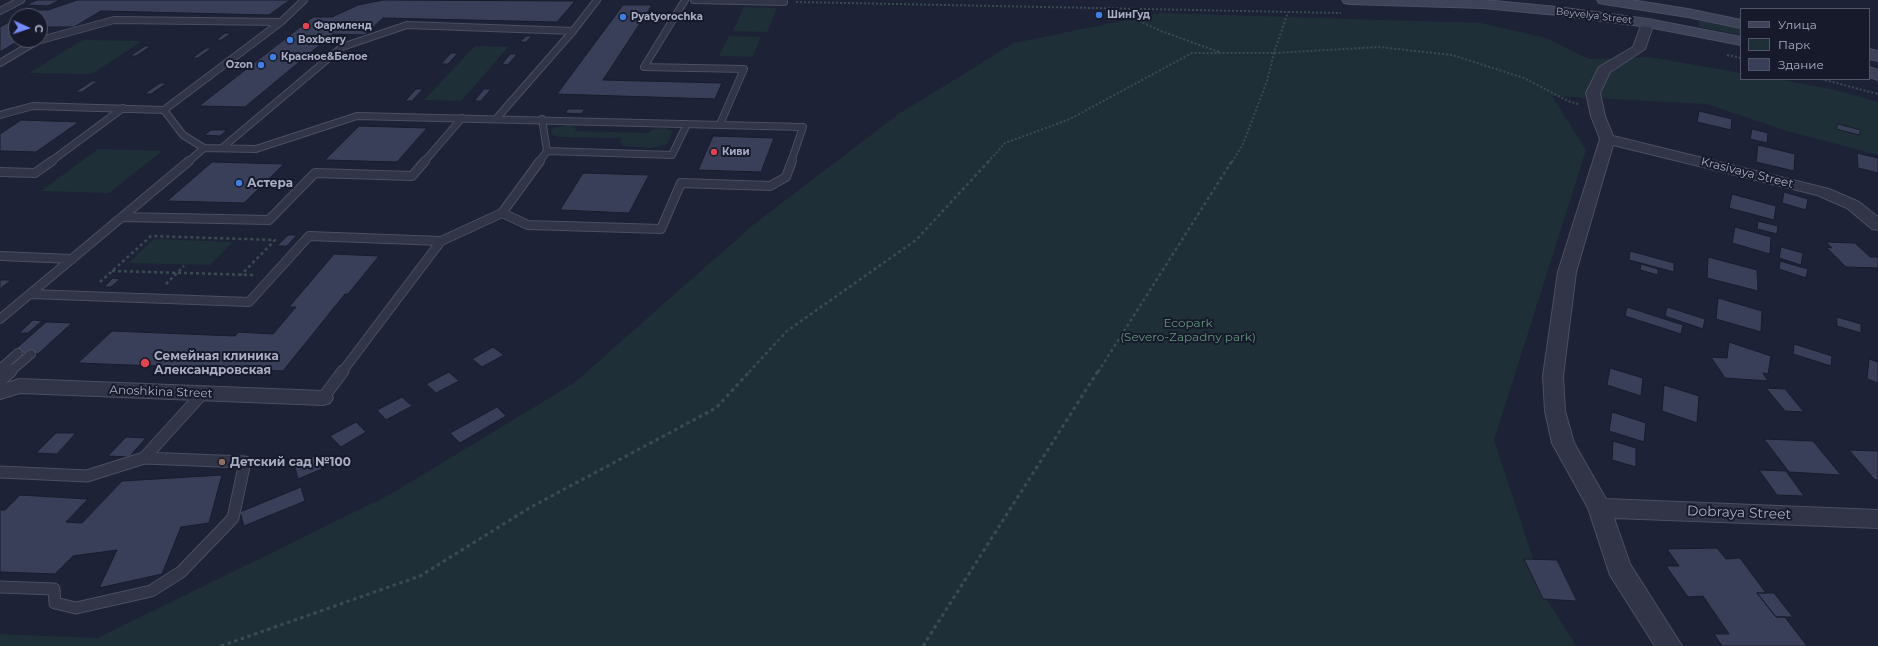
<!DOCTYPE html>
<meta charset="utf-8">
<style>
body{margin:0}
#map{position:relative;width:1878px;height:646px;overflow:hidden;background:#1d2236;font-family:Montserrat,sans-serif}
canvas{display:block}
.legend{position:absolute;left:1740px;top:8px;width:130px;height:72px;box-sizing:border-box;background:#171a2b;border:1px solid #525569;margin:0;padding:5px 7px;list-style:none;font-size:12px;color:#aaaec5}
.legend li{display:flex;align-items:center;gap:8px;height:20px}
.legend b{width:20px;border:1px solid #525569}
.north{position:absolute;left:8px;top:8px;width:40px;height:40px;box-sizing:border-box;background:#171a2b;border:1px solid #525569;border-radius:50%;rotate:93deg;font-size:11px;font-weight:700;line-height:16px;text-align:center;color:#aaaec5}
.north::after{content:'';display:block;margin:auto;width:14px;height:18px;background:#758bff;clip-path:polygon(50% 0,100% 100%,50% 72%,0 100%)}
</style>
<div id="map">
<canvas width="1878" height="646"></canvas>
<ul class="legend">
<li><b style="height:5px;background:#3e435a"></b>Улица</li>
<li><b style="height:11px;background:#1f2f38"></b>Парк</li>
<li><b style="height:11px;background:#393f58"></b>Здание</li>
</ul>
<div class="north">С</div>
</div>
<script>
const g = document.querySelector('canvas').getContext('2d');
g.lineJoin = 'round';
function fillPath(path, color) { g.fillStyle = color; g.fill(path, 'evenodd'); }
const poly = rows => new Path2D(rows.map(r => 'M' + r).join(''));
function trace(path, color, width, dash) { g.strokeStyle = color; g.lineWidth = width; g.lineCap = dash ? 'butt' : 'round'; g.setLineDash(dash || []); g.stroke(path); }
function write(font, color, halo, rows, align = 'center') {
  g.font = font + ' Montserrat,sans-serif'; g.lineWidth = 4; g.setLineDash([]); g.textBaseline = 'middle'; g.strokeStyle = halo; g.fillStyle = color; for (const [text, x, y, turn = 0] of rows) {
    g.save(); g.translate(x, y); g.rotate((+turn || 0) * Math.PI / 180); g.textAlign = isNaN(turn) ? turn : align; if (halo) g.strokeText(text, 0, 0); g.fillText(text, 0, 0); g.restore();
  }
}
fillPath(poly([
 [744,7,777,8,767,32,733,31],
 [1160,13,1481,23,1546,38,1589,59,1650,57,1741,73,1741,79,1776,79,1836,90,1878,102,1878,155,1787,131,1707,104,1552,96,1586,150,1494,440,1546,598,1576,646,0,646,0,634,98,638,391,494,574,383,753,225,897,115,1014,43],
 [1699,19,1741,28,1741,35,1699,27],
 [729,36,761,37,752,57,719,56],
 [83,40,142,41,92,74,29,73],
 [475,46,508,47,461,101,424,100],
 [569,125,576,128,575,131,648,133,653,129,664,128,672,131,672,133,667,144,651,148,623,146,620,142,622,138,559,137,551,134,553,128],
 [98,149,162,151,109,193,41,191],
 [154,239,233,242,210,265,128,263]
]), '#1f2f38');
const building = poly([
 [37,0,60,0,48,6,26,5,37,0],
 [77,0,290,0,269,15,101,11,74,27,43,27,40,28,40,16,20,16,32,10,48,10,77,0],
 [383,0,575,1,557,22,383,18,365,35,333,34,245,107,199,106,313,17,332,17,358,5,383,0],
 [623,5,652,5,603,80,722,83,715,99,557,94,623,5],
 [1095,11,1102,11,1103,19,1096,18,1095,11],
 [16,18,16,40,20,40,0,52,0,27,16,18],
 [225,33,231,33,222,40,216,40,225,33],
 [526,36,532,36,526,42,520,42,526,36],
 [145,46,151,46,136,56,130,56,145,46],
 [206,48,212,48,198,58,192,58,206,48],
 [451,53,458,53,448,64,441,64,451,53],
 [510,54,517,54,508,65,502,64,510,54],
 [92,81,98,81,82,92,75,92,92,81],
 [160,83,167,83,151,94,144,94,160,83],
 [416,89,423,89,412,101,405,101,416,89],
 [484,89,491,89,481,101,474,101,484,89],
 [568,109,585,109,581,114,565,113,568,109],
 [1699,111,1732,119,1731,130,1697,122,1699,111],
 [21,120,79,122,36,152,0,151,0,134,21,120],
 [1838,124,1861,130,1859,135,1836,129,1838,124],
 [359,126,427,128,397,162,325,160,359,126],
 [1752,129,1768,133,1767,143,1750,139,1752,129],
 [211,130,227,130,220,136,204,135,211,130],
 [713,136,774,138,761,172,698,170,713,136],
 [1758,145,1795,154,1794,171,1756,162,1758,145],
 [1857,153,1878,158,1878,173,1858,168,1857,153],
 [212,162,284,164,244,203,167,201,212,162],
 [583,173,649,175,629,213,560,210,583,173],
 [1784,192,1808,199,1806,210,1782,203,1784,192],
 [1732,194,1776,206,1774,220,1729,208,1732,194],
 [1758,221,1778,226,1777,234,1757,229,1758,221],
 [1735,227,1771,237,1770,254,1732,243,1735,227],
 [288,235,297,235,287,246,277,246,288,235],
 [1826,242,1855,243,1870,257,1878,257,1878,268,1846,267,1826,247,1832,248,1826,242],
 [1781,247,1803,253,1801,265,1779,258,1781,247],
 [1630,251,1674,263,1674,272,1629,260,1630,251],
 [334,254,379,256,348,294,345,294,283,371,78,363,112,331,235,336,238,332,273,334,296,307,289,307,334,254],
 [1708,257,1757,270,1758,291,1707,278,1708,257],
 [1780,261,1808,269,1806,278,1779,269,1780,261],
 [1641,264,1658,269,1658,275,1640,270,1641,264],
 [113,278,120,279,111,287,104,287,113,278],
 [0,280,11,280,0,289,0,280],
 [1718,298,1762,311,1761,332,1716,319,1718,298],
 [1627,307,1683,325,1681,334,1625,316,1627,307],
 [1667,307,1705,319,1703,329,1665,316,1667,307],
 [1837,317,1861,324,1861,333,1837,326,1837,317],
 [33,320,42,321,28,333,19,333,33,320],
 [46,322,72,323,38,354,11,353,46,322],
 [1729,342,1771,356,1768,374,1763,373,1768,381,1725,378,1711,357,1727,358,1729,342],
 [1794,344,1832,356,1831,366,1793,354,1794,344],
 [493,347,504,355,482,367,472,359,493,347],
 [1869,359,1878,362,1878,383,1867,379,1869,359],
 [1610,368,1643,378,1641,396,1607,385,1610,368],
 [449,372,459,381,436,393,426,384,449,372],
 [1664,385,1699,396,1697,423,1662,411,1664,385],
 [1766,388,1785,389,1804,412,1785,411,1766,388],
 [402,397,412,406,386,420,377,410,402,397],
 [497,407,506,416,460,443,450,433,497,407],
 [1612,412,1646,423,1644,442,1609,431,1612,412],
 [356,422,366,432,341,447,330,436,356,422],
 [56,433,76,433,57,454,36,453,56,433],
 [126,437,146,438,129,457,108,456,126,437],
 [1764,439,1813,441,1841,475,1789,472,1764,439],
 [1613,441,1636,448,1636,467,1612,460,1613,441],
 [1849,450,1878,451,1878,480,1875,480,1849,450],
 [317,455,322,469,298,479,294,464,317,455],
 [1759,470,1786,471,1804,496,1777,495,1759,470],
 [222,475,209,523,181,527,162,574,99,588,117,550,73,556,55,574,0,572,0,510,5,510,20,495,88,499,66,522,82,523,122,481,222,475],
 [301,487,305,501,244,526,240,512,301,487],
 [1717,548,1726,559,1740,558,1766,593,1757,593,1776,617,1785,617,1807,646,1722,646,1714,634,1729,634,1703,596,1688,597,1666,566,1679,566,1667,549,1717,548],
 [1524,559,1557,560,1577,601,1543,599,1524,559],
 [1757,593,1774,593,1793,617,1776,617,1757,593]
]);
fillPath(building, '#393f58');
trace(building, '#191c2d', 1);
const laneFar2 = poly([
 [685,0,644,67,744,69,720,124],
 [694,0,784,2],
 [0,11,21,0],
 [0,63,37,41,114,20,281,22],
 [164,110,281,22,304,0],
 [0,115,33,106,164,110,183,135,204,148,256,149,357,116,803,127,791,162],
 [496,119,573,31,597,0],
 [542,119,547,151,672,155,687,124],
 [222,148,342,47,407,25,573,31],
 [50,162,123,108],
 [188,162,204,148],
 [424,162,462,118],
 [539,162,547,151]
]);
const laneFar1 = poly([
 [0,172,35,173,52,161],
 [502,213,540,161],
 [122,217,269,220,315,173,412,176,425,161],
 [0,256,72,259],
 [30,294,249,302,309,236,441,241],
 [0,319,189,161],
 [0,369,18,353],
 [10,372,31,354],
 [342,372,441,241,502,213,528,225,661,229,681,183,770,186,786,177,792,161]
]);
const lane = poly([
 [0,381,11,371],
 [323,398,343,371],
 [144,458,202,394],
 [0,472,87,476,144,458,245,462,233,518,181,572,151,591,76,608,55,603,54,589,0,587]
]);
const street = poly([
 [1648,19,1654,23,1645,49,1610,72,1600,93,1605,116,1613,136,1829,189,1859,202,1878,217,1878,230,1872,229,1847,208,1817,195,1613,145,1576,272,1563,376,1565,411,1574,443,1606,499,1878,510,1878,528,1614,518,1630,564,1682,646,1655,646,1610,575,1588,508,1552,443,1545,411,1543,376,1558,272,1600,139,1591,116,1586,93,1599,67,1633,47,1642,23,1648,19],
 [19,379,323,391,330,393,333,398,330,403,323,405,20,393,0,399,0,385,19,379]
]);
const secondary = poly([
 [1342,0,1484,0,1557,7,1648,19,1741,37,1741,45,1648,27,1557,15,1483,8,1349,4,1344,3,1342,0],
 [1597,0,1631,0,1688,9,1741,20,1741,28,1688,17,1604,4,1599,3,1597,0],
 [1869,49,1878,51,1878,61,1869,59,1869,49],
 [1869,67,1878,70,1878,80,1869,77,1869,67]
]);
trace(laneFar2, '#4b4f62', 8);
trace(laneFar1, '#4b4f62', 10);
trace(lane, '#4b4f62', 13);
trace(street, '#4b4f62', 2);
trace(secondary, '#4b4f62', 2);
trace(poly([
 [796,2,1341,13],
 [1117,11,1161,31,1219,52],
 [1727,55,1741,58],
 [1821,79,1878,94],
 [988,162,1005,143,1070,119,1192,53,1274,53,1379,47,1452,55,1524,78,1568,101,1578,104],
 [1232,162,1243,144,1267,81,1274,53,1288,12]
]), '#3a4b52', 2, [2, 2]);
trace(poly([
 [112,271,254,275],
 [100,282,151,236,275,240,241,275],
 [166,284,184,266],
 [749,372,787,331,916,240,989,161],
 [1098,372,1232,161]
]), '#3a4b52', 2.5, [3, 3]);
trace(poly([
 [221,646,420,576,531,507,716,408,750,371],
 [923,646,1098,371]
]), '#3a4b52', 3, [3.5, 3.5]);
trace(laneFar2, '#313547', 6);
trace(laneFar1, '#313547', 8);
trace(lane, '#313547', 11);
fillPath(street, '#313547');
fillPath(secondary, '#3e435a');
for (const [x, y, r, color] of [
 [1099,15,4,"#3f7fe0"],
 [623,17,4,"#3f7fe0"],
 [306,26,4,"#e0444e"],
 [290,40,4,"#3f7fe0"],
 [273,57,4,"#3f7fe0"],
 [261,65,4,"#3f7fe0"],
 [714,152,4,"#e0444e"],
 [239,183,4,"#3f7fe0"],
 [145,363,5,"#e0444e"],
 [222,462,4,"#8d6e63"]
]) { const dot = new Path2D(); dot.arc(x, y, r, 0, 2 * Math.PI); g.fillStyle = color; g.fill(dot); trace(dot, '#171a2b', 1.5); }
write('bold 10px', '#aaaec5', '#171a2b', [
 ["ШинГуд",1107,15],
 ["Pyatyorochka",631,17],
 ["Фармленд",314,26],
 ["Boxberry",298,40],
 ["Красное&Белое",281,57],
 ["Ozon",253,65,"right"],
 ["Киви",722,152]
], 'left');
write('10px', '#aaaec5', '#171a2b', [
 ["Beyvelya Street",1594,16,7]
]);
write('12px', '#aaaec5', '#171a2b', [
 ["Krasivaya Street",1747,173,14],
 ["Anoshkina Street",161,392,2]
]);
write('bold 12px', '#aaaec5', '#171a2b', [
 ["Астера",247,183],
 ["Семейная клиника",154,356],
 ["Александровская",154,370],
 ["Детский сад №100",230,462]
], 'left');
write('12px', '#619679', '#171a2b', [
 ["Ecopark",1188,323],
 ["(Severo-Zapadny park)",1188,337]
]);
write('14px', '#aaaec5', '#171a2b', [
 ["Dobraya Street",1739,513,2]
]);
</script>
